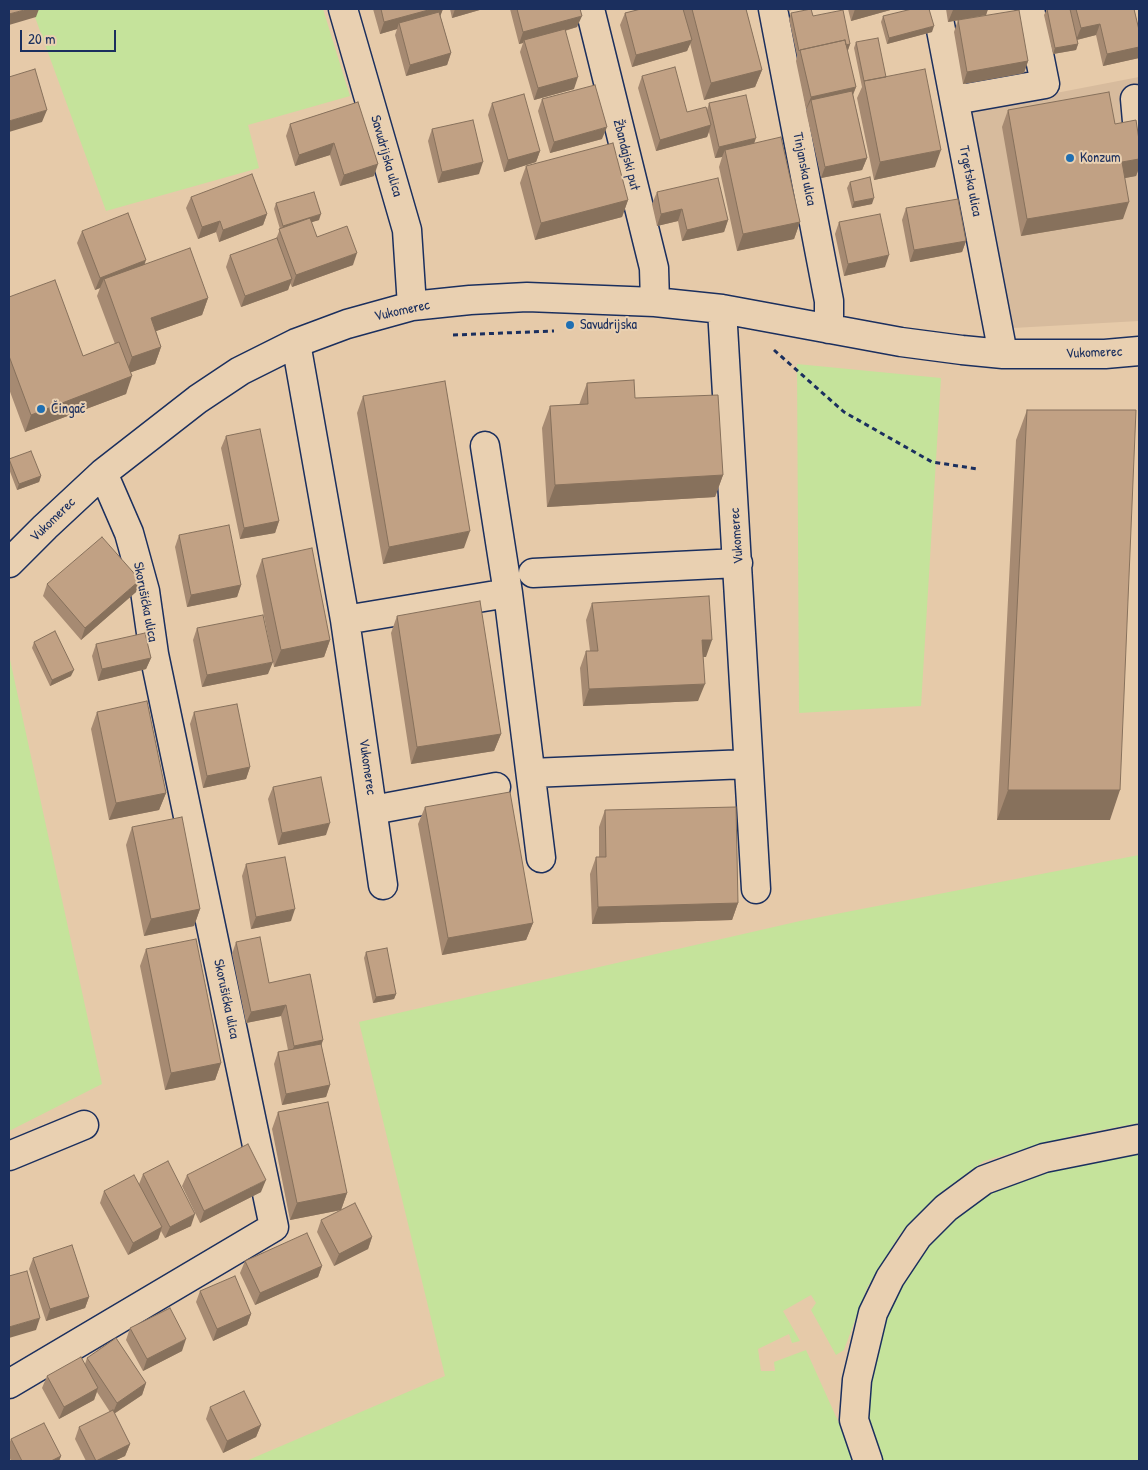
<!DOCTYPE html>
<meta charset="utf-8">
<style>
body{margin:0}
#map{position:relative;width:1148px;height:1470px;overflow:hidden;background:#e6caa9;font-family:"Patrick Hand",sans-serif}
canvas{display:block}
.frame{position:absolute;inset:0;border:10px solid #1b2f5e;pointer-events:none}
.scale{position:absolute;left:20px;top:30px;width:96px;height:22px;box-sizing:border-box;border:2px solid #1b2f5e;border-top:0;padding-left:6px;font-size:15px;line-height:18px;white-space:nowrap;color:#1b2f5e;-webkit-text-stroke:4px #e9d0b1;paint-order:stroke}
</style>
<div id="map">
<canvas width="1148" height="1470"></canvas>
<div class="frame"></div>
<div class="scale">20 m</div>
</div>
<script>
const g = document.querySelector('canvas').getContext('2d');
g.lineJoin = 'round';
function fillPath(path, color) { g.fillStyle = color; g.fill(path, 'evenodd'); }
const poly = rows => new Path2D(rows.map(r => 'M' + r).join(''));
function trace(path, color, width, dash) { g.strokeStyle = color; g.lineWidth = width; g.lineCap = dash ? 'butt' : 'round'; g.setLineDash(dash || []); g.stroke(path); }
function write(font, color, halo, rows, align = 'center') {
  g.font = font + ' "Patrick Hand",sans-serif'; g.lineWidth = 4; g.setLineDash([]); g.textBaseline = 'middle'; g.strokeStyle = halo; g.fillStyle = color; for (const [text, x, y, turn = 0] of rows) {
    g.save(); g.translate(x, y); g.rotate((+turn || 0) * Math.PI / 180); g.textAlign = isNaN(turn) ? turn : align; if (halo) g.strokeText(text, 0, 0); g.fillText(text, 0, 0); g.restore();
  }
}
fillPath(poly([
 [1139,77,1139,321,1013,328,1008,324,967,107,1056,93]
]), '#d7bb9d');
fillPath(poly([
 [32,9,323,9,350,96,248,125,259,168,106,211],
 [797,364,941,378,921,706,799,713],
 [9,655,102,1084,9,1131],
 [1139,855,1139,1123,1075,1135,984,1161,940,1193,900,1234,867,1288,844,1350,836,1355,811,1310,816,1303,811,1295,783,1311,800,1341,792,1343,789,1334,758,1349,761,1371,775,1371,774,1362,806,1350,856,1461,246,1461,445,1376,359,1022,800,921],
 [1139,1146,1139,1461,879,1461,868,1419,865,1381,879,1333,900,1282,924,1245,991,1186]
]), '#c5e39b');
const minor = poly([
 [343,9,407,230,412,306],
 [590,9,654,268,655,302],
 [773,9,829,301,829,329],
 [937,9,1003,354],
 [1135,99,1139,144],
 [955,100,1045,84,1030,9],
 [722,309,756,889],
 [296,343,345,620,383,885],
 [485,446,508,593,541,858],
 [9,563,45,527,103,473,198,399,240,371,296,343,347,324,412,306,470,300,527,297,655,302,722,309,901,342,962,350,1003,354,1105,354,1139,351],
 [533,573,738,563],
 [345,620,508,593],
 [531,773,747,764],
 [373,810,496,787],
 [9,1156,84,1125],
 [9,1384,274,1227,154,654,145,591,129,533,103,473],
 [868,1461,854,1420,857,1380,873,1313,890,1278,918,1236,946,1208,984,1180,1044,1158,1139,1139]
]);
trace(minor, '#1b2f5e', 31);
trace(poly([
 [453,335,554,331],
 [774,350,844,412,932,462,978,469]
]), '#1b2f5e', 3, [5, 4]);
trace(minor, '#e9d0b1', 28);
fillPath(poly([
 [373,9,443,9,440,15,451,53,447,65,406,76,395,35,397,29,380,34],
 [450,9,483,9,452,18],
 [510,9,580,9,577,27,565,31,574,89,534,100,520,52,523,43,519,44],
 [634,9,683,9,683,10,684,9,746,9,762,70,755,87,704,100,690,43,687,51,632,67,620,25,625,13,635,11],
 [848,9,894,9,851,21],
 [946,9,988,9,986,15,948,22],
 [1047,9,1134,9,1139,30,1139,58,1103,66,1096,35,1077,40,1078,44,1076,50,1053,54,1044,15],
 [791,13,813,16,850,44,848,50,847,50,856,87,853,95,867,158,862,170,821,178,806,111,807,108,806,109,796,61,797,56,789,19],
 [883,16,932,32,887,44,881,22],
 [958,20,1028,61,1024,73,963,84,954,32],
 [856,42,886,77,935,167,874,180,857,98,862,87,854,48],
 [642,76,687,112,707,110,709,103,754,143,800,222,794,239,737,251,719,167,722,157,715,158,709,132,707,137,656,151,638,88],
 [542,99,602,139,550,153,538,111],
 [358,102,374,176,340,186,330,155,295,166,286,136,290,124],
 [492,103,540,151,536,162,504,172,488,115],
 [1008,110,1115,124,1139,140,1139,168,1136,176,1124,178,1123,219,1021,236,1002,127],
 [432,129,479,174,438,183,428,141],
 [526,166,628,200,622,217,535,240,520,183],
 [850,182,872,204,852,208,847,188],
 [657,192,728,220,724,232,682,241,678,221,657,226,652,204],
 [191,197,267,214,263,225,219,242,216,232,198,239,186,208],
 [276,203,319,220,311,222,317,237,353,265,292,287,290,283,288,290,241,307,226,267,230,255,276,239,280,229,274,209],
 [906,208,966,241,962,252,910,262,902,220],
 [839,222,885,267,844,276,835,234],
 [82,231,145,264,208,298,202,315,156,331,161,347,155,364,131,372,126,394,25,432,9,389,9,297,83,356,115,344,97,296,100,288,95,290,77,243],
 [587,383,635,398,723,475,715,497,547,507,542,428,550,406,579,405],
 [363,396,464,548,383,564,357,413],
 [1027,410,1110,820,997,820,1016,440],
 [226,436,279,521,275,533,240,539,221,448],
 [9,459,41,476,39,482,17,490,9,469],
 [179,535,241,585,237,597,187,607,175,547],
 [262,559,330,640,324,657,274,667,256,576],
 [47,584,136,592,81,640,43,596],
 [592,603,706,657,703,657,698,701,583,706,580,668,586,651,590,651,586,620],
 [397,616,501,734,494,751,411,764,391,633],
 [197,628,268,674,202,687,193,640],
 [34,642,71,676,50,686,32,648],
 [96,644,151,658,146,669,98,681,92,656],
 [97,712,166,793,159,810,109,820,91,729],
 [194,712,250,767,246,779,203,788,190,724],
 [273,787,326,835,278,845,268,799],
 [425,807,533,923,526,940,442,955,418,824],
 [605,810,738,903,732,920,592,924,590,874,596,857,599,857,599,827],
 [132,827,200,909,194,926,144,936,126,845],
 [246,864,291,921,251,929,242,876],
 [236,942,269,983,323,1040,321,1044,330,1085,326,1097,282,1105,274,1064,278,1052,288,1050,281,1016,246,1023,232,954],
 [146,949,221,1063,215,1080,165,1090,140,966],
 [366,952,396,994,394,999,373,1003,364,958],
 [278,1112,347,1193,341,1210,290,1220,272,1129],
 [143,1174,191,1226,165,1238,161,1231,158,1239,128,1255,100,1203,104,1191,139,1184],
 [187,1175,261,1192,200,1223,182,1186],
 [321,1220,372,1237,368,1249,334,1266,317,1232],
 [33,1258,89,1297,85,1308,46,1321,29,1269],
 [245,1261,322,1266,318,1277,255,1305,240,1273],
 [200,1291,251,1314,247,1325,213,1341,196,1302],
 [130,1328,182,1351,143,1371,126,1340],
 [87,1358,146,1383,142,1395,114,1414,130,1444,125,1456,114,1461,86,1461,75,1439,79,1427,110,1412,97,1392,94,1400,59,1419,42,1388,47,1376,85,1364],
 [210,1407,261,1425,256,1437,223,1453,206,1419],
 [11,1439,61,1456,59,1461,11,1461,9,1456,9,1444]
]), '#a68a72');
fillPath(poly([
 [28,9,39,9,36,17,9,25,9,14],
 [432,9,443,9,440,17,399,23,397,29,380,34,384,22],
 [455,9,483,9,452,18],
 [788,9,796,9,787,11],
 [855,9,894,9,851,21],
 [960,9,988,9,986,15,948,22,953,10],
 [582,16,577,27,525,42,524,40,523,43,519,44,523,32],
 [1100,24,1096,35,1076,40,1081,28],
 [934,26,932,32,887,44,889,38],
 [692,40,687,51,632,67,636,55],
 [850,44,848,50,818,56,820,50],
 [1078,44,1076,50,1053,54,1055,48],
 [1139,47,1139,58,1103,66,1107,54],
 [451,53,447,65,406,76,410,65],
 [1028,61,1024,73,963,84,967,72],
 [762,70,755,87,704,100,711,83],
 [578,77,574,89,534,100,538,88],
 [856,87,851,99,811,100,807,108,806,109,811,97],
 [47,110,42,122,9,132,9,121],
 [711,125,707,137,656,151,660,140],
 [607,127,602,139,550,153,554,142],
 [756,138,752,150,725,150,722,157,715,158,719,147],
 [334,143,330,155,295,166,299,155],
 [941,150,935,167,874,180,880,162],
 [540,151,536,162,504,172,508,160],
 [867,158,862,170,821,178,825,167],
 [1139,159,1139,168,1136,176,1115,180,1122,162],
 [483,162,479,174,438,183,442,172],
 [378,164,374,176,340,186,344,175],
 [874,198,872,204,852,208,854,202],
 [628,200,622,217,535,240,541,223],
 [1129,202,1123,219,1021,236,1027,219],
 [682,209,678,221,657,226,661,214],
 [267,214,263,225,219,242,223,230],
 [321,214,319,220,281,232,283,226],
 [728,220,724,232,682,241,687,230],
 [220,221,216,232,198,239,202,227],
 [800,222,794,239,737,251,743,234],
 [966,241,962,252,910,262,914,250],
 [357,253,353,265,292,287,296,275],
 [889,255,885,267,844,276,848,264],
 [146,260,142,272,104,279,100,288,95,290,100,278],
 [292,279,288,290,241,307,245,296],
 [208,298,202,315,145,335,151,318],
 [161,347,155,364,126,374,132,357],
 [132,376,126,394,25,432,31,415],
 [723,475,715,497,547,507,555,485],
 [41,476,39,482,17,490,19,484],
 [279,521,275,533,240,539,244,528],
 [470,531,464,548,383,564,389,547],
 [140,580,136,592,81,640,85,628],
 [241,585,237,597,187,607,191,595],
 [330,640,324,657,274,667,281,650],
 [702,640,712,640,706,657,696,657],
 [151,658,146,669,98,681,102,669],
 [273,662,268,674,202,687,207,675],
 [74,670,71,676,50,686,52,680],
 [705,684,698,701,583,706,589,689],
 [501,734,494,751,411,764,417,747],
 [250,767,246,779,203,788,207,776],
 [1008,790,1120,790,1110,820,997,820],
 [166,793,159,810,109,820,116,803],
 [330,823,326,835,278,845,282,833],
 [738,903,732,920,592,924,598,907],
 [200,909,194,926,144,936,151,919],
 [295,909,291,921,251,929,256,917],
 [533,923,526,940,442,955,448,938],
 [396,994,394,999,373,1003,376,997],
 [286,1005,281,1016,246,1023,251,1012],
 [323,1040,319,1052,290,1057,294,1046],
 [221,1063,215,1080,165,1090,171,1073],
 [330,1085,326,1097,282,1105,286,1094],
 [266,1180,261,1192,200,1223,204,1211],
 [347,1193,341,1210,290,1220,297,1203],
 [195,1214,191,1226,165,1238,170,1227],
 [162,1227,158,1239,128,1255,133,1243],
 [372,1237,368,1249,334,1266,339,1254],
 [322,1266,318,1277,255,1305,260,1293],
 [89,1297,85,1308,46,1321,50,1309],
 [251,1314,247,1325,213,1341,217,1329],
 [40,1318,36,1330,9,1338,9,1327],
 [186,1339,182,1351,143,1371,147,1359],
 [146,1383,142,1395,112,1415,117,1403],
 [98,1388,94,1400,59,1419,64,1407],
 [261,1425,256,1437,223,1453,227,1441],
 [130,1444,125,1456,114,1461,96,1461],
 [61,1456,59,1461,51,1461]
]), '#87715c');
const building = poly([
 [9,9,28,9,9,14,9,9],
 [381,9,432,9,384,22,381,9],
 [517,9,580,9,582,16,523,32,517,9],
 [641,9,683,9,692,40,636,55,625,13,641,9],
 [692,9,746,9,762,70,711,83,692,9],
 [811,9,813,16,843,10,850,44,846,45,845,40,800,50,799,51,791,13,811,9],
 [912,9,929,9,934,26,889,38,883,16,912,9],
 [1047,9,1070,9,1078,44,1055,48,1047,9],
 [1076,9,1134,9,1139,30,1139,47,1107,54,1100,24,1081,28,1076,9],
 [1019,10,1028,61,967,72,958,20,1019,10],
 [439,12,451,53,410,65,399,23,439,12],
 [565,29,578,77,538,88,524,40,565,29],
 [878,38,886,77,864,81,856,42,878,38],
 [845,40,856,87,811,97,800,50,845,40],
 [675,67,687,112,706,107,711,125,660,140,642,76,675,67],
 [35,69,47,110,9,121,9,77,35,69],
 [925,69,941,150,880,162,864,81,925,69],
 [595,85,607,127,554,142,542,99,595,85],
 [852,91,867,158,825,167,811,100,852,91],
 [1109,92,1115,124,1136,120,1139,140,1139,159,1122,162,1129,202,1027,219,1008,110,1109,92],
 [524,94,540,151,508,160,492,103,524,94],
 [746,95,756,138,719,147,709,103,746,95],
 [358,102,378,164,344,175,334,143,299,155,290,124,358,102],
 [473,120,483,162,442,172,432,129,473,120],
 [781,137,800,222,743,234,725,150,781,137],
 [613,143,628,200,541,223,526,166,613,143],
 [252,174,267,214,223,230,220,221,202,227,191,197,252,174],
 [870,177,874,198,854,202,850,182,870,177],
 [718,178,728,220,687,230,682,209,661,214,657,192,718,178],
 [314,192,321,214,283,226,276,203,314,192],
 [958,199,966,241,914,250,906,208,958,199],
 [128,213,146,260,100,278,82,231,128,213],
 [880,214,889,255,848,264,839,222,880,214],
 [310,218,317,237,347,226,357,253,296,275,279,229,310,218],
 [277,238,292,279,245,296,230,255,277,238],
 [190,248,208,298,151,318,161,347,132,357,104,279,190,248],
 [55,280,83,356,119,342,132,376,31,415,9,356,9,297,55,280],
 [634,380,635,398,718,395,723,475,555,485,550,406,588,404,587,383,634,380],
 [445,381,470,531,389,547,363,396,445,381],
 [1027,410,1136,410,1120,790,1008,790,1027,410],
 [260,429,279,521,244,528,226,436,260,429],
 [31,451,41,476,19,484,9,459,31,451],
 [229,525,241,585,191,595,179,535,229,525],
 [102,537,140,580,85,628,47,584,102,537],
 [312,548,330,640,281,650,262,559,312,548],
 [709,596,712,640,702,640,705,684,589,689,586,651,598,651,592,603,709,596],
 [480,601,501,734,417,747,397,616,480,601],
 [263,615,273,662,207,675,197,628,263,615],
 [55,631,74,670,52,680,34,642,55,631],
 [145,633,151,658,102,669,96,644,145,633],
 [147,701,166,793,116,803,97,712,147,701],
 [237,704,250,767,207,776,194,712,237,704],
 [321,777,330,823,282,833,273,787,321,777],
 [510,792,533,923,448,938,425,807,510,792],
 [736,807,738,903,598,907,596,857,606,857,605,810,736,807],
 [182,817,200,909,151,919,132,827,182,817],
 [285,857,295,909,256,917,246,864,285,857],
 [260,937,269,983,310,974,323,1040,294,1046,286,1005,251,1012,236,942,260,937],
 [196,939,221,1063,171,1073,146,949,196,939],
 [387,948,396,994,376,997,366,952,387,948],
 [321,1044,330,1085,286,1094,278,1052,321,1044],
 [328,1102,347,1193,297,1203,278,1112,328,1102],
 [248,1144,266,1180,204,1211,187,1175,248,1144],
 [168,1161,195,1214,170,1227,143,1174,168,1161],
 [134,1175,162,1227,133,1243,104,1191,134,1175],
 [355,1203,372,1237,339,1254,321,1220,355,1203],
 [307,1233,322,1266,260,1293,245,1261,307,1233],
 [72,1245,89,1297,50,1309,33,1258,72,1245],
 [27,1271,40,1318,9,1327,9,1276,27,1271],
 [235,1276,251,1314,217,1329,200,1291,235,1276],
 [170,1308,186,1339,147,1359,130,1328,170,1308],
 [116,1338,146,1383,117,1403,87,1358,116,1338],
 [81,1357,98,1388,64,1407,47,1376,81,1357],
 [244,1391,261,1425,227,1441,210,1407,244,1391],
 [113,1410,130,1444,96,1461,79,1427,113,1410],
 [44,1423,61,1456,51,1461,22,1461,11,1439,44,1423]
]);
fillPath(building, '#c1a184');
trace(building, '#87715c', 1);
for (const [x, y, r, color] of [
 [1070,158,5,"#1f6fb2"],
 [570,325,5,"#1f6fb2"],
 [41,409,5,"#1f6fb2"]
]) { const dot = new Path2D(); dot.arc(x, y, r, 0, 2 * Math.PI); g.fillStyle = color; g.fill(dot); trace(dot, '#e9d0b1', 2); }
write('14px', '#1b2f5e', '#e9d0b1', [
 ["Žbandajski put",626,155,76],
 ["Savudrijska ulica",386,156,74],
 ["Tinjanska ulica",804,169,79],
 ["Trgetska ulica",970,181,79],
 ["Vukomerec",402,311,-12],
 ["Vukomerec",1094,353,-2],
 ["Vukomerec",53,520,-44],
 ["Vukomerec",737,536,-94],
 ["Skorušićka ulica",145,602,79],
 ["Vukomerec",367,767,82],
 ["Skorušićka ulica",226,999,78]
]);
write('14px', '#1b2f5e', '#e9d0b1', [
 ["Konzum",1080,158],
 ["Savudrijska",580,325],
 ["Čingač",51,409]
], 'left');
</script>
